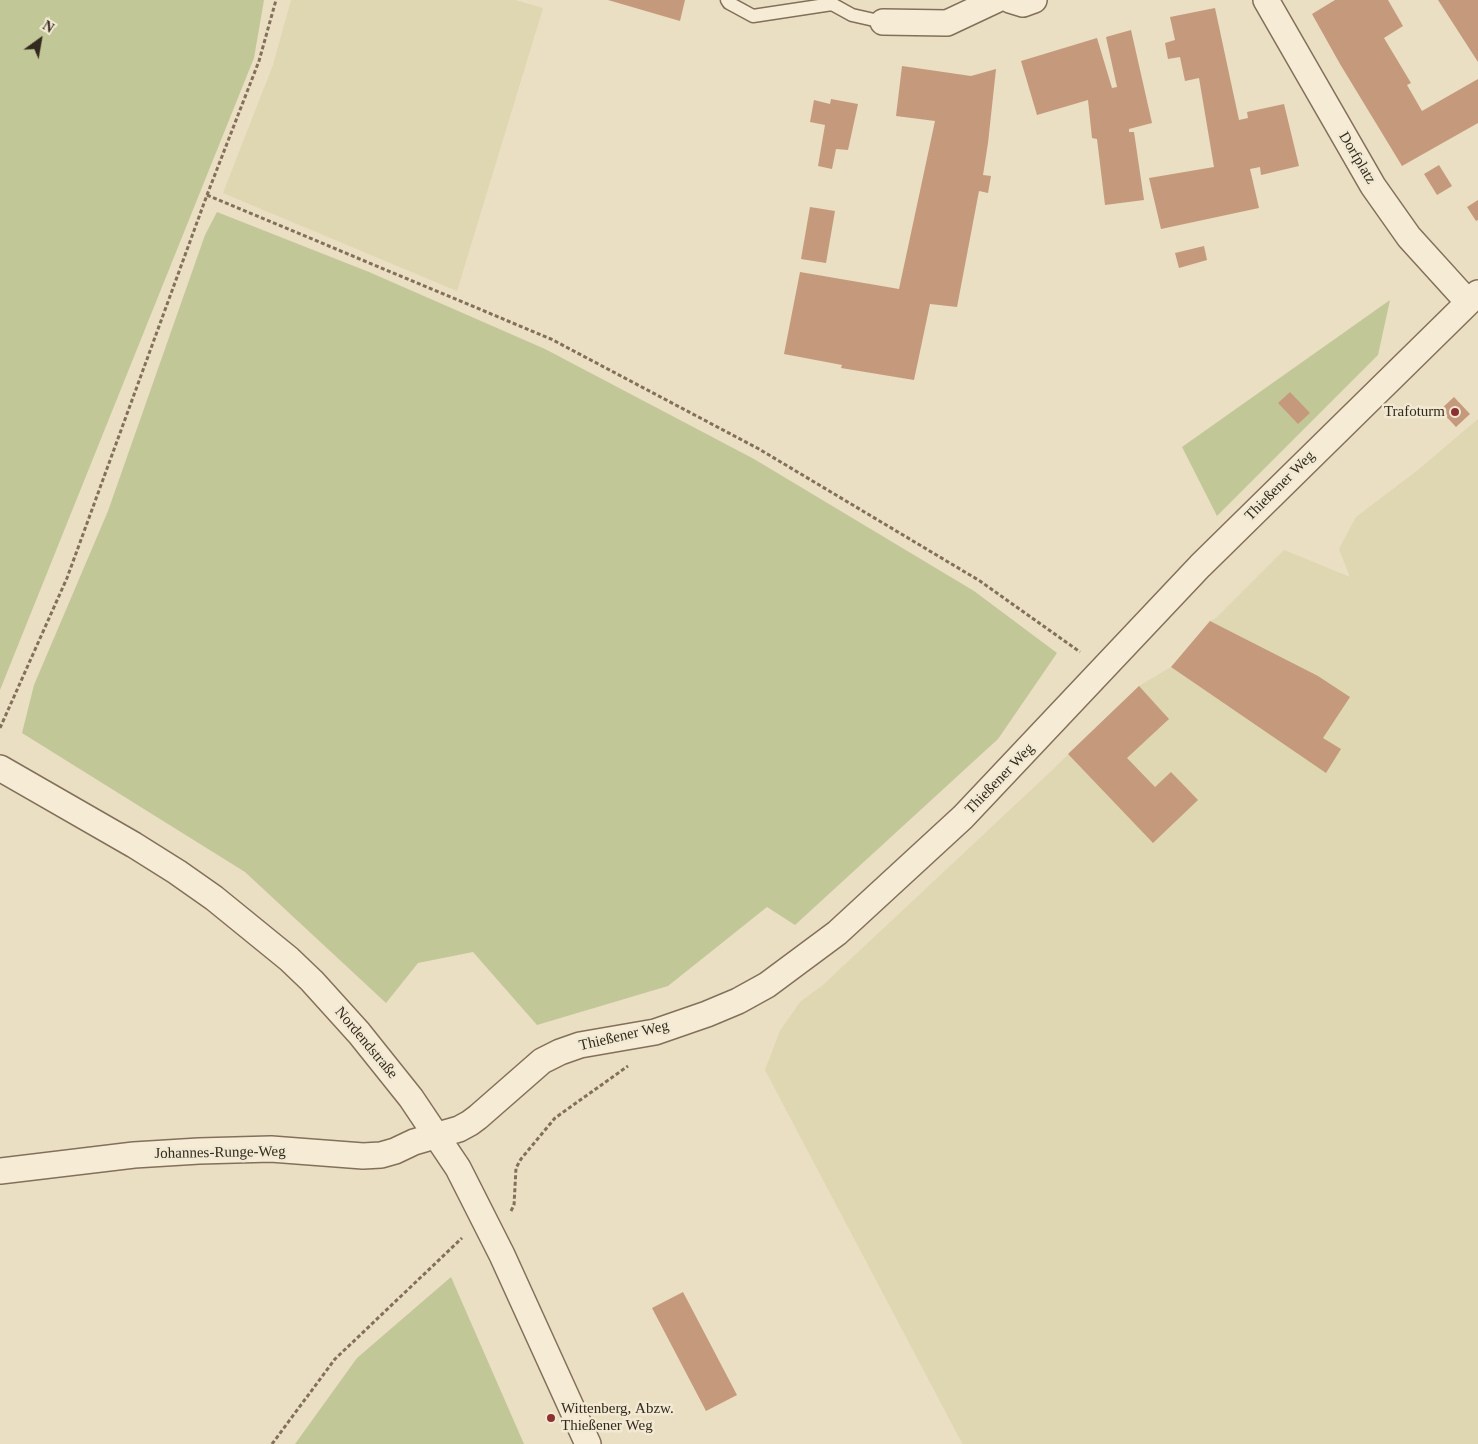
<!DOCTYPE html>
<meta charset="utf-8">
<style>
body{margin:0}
#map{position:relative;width:1478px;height:1444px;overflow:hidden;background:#eadec3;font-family:"Times New Roman",serif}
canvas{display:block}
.north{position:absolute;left:15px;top:15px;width:50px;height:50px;-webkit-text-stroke:4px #f2e9d2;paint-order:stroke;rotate:32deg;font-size:14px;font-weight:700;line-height:20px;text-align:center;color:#34291e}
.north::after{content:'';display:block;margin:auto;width:18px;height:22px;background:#34291e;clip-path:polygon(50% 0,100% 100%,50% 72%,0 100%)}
</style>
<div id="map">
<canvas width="1478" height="1444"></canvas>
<div class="north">N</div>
</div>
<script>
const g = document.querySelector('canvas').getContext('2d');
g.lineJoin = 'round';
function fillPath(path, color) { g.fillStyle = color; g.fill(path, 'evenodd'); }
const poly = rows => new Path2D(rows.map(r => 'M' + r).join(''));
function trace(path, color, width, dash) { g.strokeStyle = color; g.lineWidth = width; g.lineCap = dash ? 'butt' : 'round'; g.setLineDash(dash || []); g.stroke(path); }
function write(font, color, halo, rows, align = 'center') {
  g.font = font + ' "Times New Roman",serif'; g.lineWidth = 5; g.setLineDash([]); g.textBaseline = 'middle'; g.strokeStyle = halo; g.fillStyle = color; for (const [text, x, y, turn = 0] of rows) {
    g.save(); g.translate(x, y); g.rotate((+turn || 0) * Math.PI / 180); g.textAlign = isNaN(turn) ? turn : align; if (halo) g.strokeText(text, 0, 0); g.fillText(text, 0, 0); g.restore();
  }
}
fillPath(poly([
 [291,0,515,0,543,8,457,291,223,193,273,65],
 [1478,419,1478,1444,962,1444,962,1443,765,1070,780,1031,800,1002,823,985,1046,776,1139,686,1171,667,1210,621,1216,618,1284,550,1350,577,1339,549,1356,517,1418,470]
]), '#dfd7b1');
fillPath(poly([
 [0,0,264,0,254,58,0,690],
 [217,212,369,272,545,349,754,459,974,591,1057,653,998,739,795,925,767,907,668,986,537,1025,473,952,418,963,386,1003,245,872,22,733,34,685,108,511,205,235],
 [1390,300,1378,355,1217,516,1182,447],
 [451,1277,524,1444,295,1444,357,1358]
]), '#c2c798');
fillPath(poly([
 [608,0,685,0,680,21],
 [1335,0,1388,0,1403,26,1384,38,1411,83,1407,85,1422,111,1478,79,1478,123,1402,166,1340,64,1312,14],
 [1438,0,1478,0,1478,62],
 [1215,8,1239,120,1248,118,1247,112,1284,104,1299,166,1261,175,1260,167,1250,169,1259,208,1161,229,1149,178,1214,167,1199,78,1185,81,1180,57,1168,59,1165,43,1175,40,1170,17],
 [1131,30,1152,123,1129,129,1129,132,1134,132,1144,200,1105,205,1097,139,1092,138,1088,100,1037,115,1021,61,1097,38,1112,88,1117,87,1106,37],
 [902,66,971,76,996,69,988,143,983,175,991,176,988,193,979,191,957,307,930,304,914,380,841,368,842,365,784,354,800,272,899,289,935,121,896,116],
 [831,99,858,104,848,150,836,149,832,169,818,166,825,125,810,122,814,100,830,104],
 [1439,165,1452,186,1437,195,1424,174],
 [1478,200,1478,220,1476,221,1467,207],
 [810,207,835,211,826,263,801,259],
 [1204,246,1207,260,1179,268,1175,253],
 [1290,392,1310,413,1298,424,1278,403],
 [1454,397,1470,414,1456,427,1440,410],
 [1210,621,1318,676,1350,697,1323,738,1341,749,1326,773,1171,667],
 [1139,686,1169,719,1127,758,1155,787,1171,772,1198,800,1153,843,1068,754],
 [683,1292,737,1395,706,1411,652,1308]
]), '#c59a7c');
const service = poly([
 [727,0,729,3,753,16,832,4],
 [828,0,832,4,852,15,883,22]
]);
const minor = poly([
 [1010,0,1023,4,1034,0],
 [1266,0,1373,186,1409,237,1468,302],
 [883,22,947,23,996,0],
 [0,768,134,845,177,872,214,898,289,959,312,981,359,1033,411,1098,458,1168,502,1255,588,1444],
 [0,1171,134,1155,199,1151,271,1149,363,1156,381,1155,395,1151,414,1142,459,1129,470,1123,478,1117,542,1061,560,1052,580,1045,655,1032,707,1014,738,1001,767,985,837,933,963,817,1200,566,1478,293]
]);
trace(service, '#83705b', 15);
trace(minor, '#83705b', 28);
trace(poly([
 [207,195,551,339,759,449,980,581,1080,652],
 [0,728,67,578,207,195,259,61,276,0],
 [511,1211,514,1205,516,1168,521,1159,555,1118,628,1066],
 [272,1444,335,1359,462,1238]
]), '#83705b', 3, [4, 2.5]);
trace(service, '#f6ecd6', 12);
trace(minor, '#f6ecd6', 25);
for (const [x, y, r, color] of [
 [1455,412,5,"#8d3032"],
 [551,1418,5,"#8d3032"]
]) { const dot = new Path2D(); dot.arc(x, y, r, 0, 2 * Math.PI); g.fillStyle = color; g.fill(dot); trace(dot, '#f2e9d2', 2); }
write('15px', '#34291e', '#f2e9d2', [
 ["Dorfplatz",1357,158,59],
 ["Thießener Weg",1280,486,-45],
 ["Thießener Weg",1000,779,-46],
 ["Thießener Weg",624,1036,-13],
 ["Nordendstraße",366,1043,50],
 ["Johannes-Runge-Weg",220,1153,-1]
]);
write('15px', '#34291e', '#f2e9d2', [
 ["Trafoturm",1445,412],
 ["Wittenberg, Abzw.",561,1409,"left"],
 ["Thießener Weg",561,1426,"left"]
], 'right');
</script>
